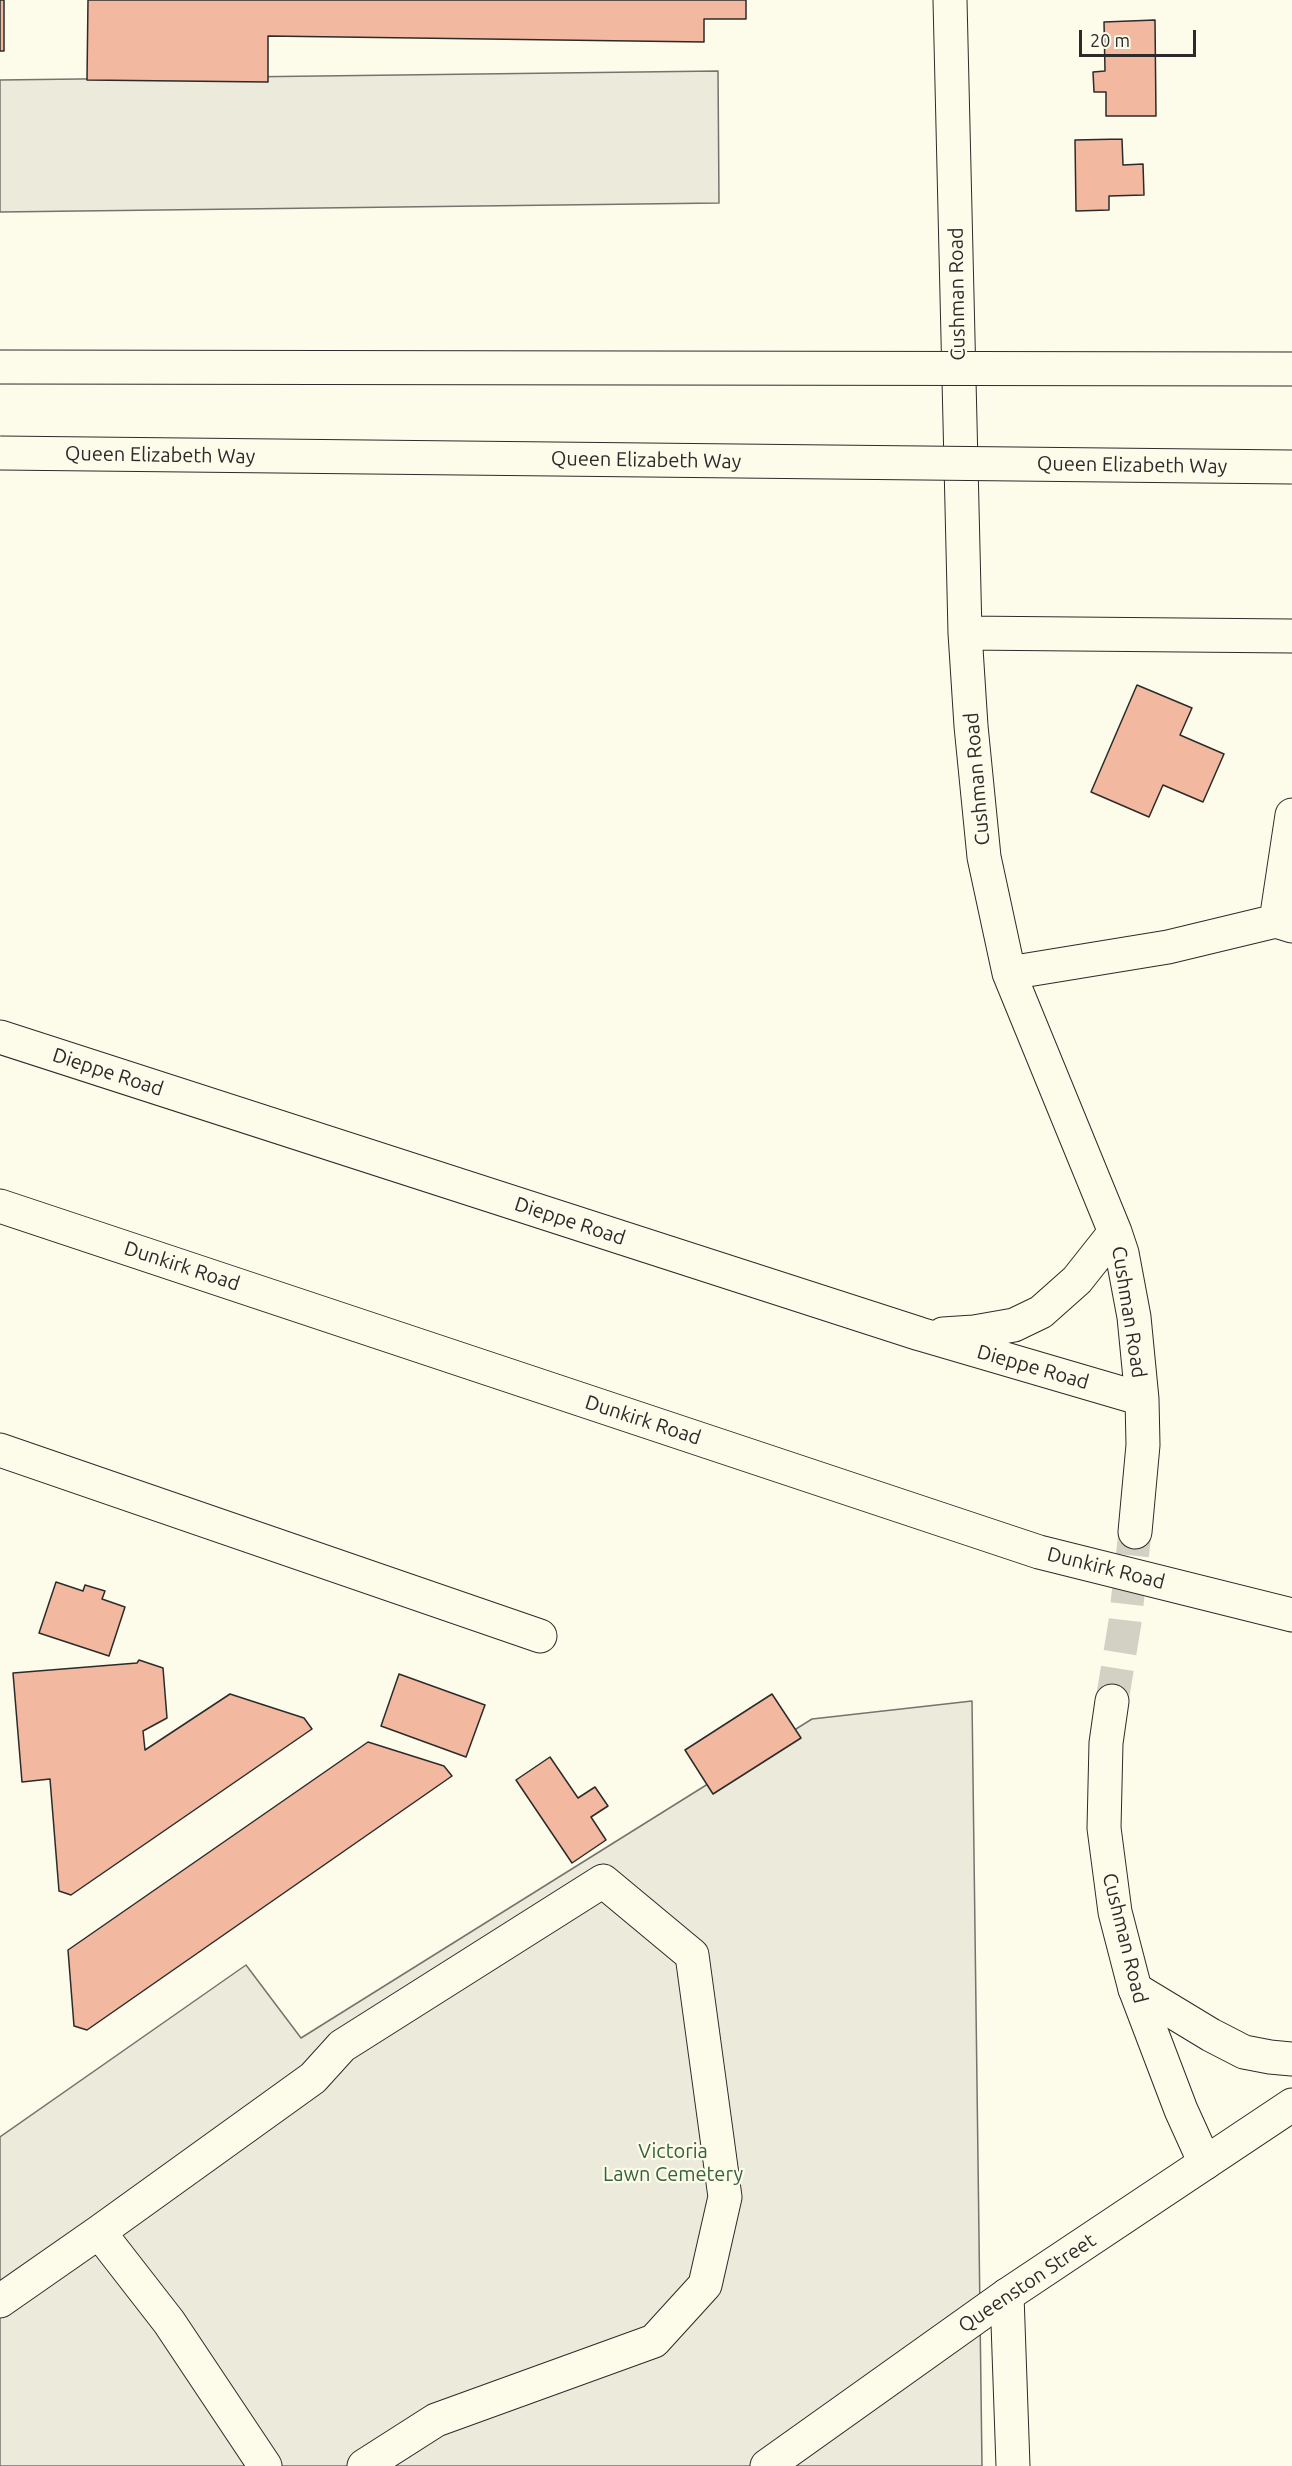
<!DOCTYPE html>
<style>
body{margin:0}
#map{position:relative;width:1292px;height:2466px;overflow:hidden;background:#fdfbea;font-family:Ubuntu,sans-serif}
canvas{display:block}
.scale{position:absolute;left:1079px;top:30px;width:117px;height:27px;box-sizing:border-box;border:3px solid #2b2b2b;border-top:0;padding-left:8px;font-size:18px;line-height:21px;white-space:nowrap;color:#2b2b2b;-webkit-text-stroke:4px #fdfbea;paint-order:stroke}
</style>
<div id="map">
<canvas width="1292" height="2466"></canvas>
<div class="scale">20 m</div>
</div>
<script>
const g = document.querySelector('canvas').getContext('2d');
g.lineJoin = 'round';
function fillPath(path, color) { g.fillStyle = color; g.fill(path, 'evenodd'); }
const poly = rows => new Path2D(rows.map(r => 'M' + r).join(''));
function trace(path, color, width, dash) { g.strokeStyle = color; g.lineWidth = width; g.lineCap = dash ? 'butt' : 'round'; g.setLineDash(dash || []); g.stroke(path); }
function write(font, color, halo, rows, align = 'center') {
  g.font = font + ' Ubuntu,sans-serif'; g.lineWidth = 4.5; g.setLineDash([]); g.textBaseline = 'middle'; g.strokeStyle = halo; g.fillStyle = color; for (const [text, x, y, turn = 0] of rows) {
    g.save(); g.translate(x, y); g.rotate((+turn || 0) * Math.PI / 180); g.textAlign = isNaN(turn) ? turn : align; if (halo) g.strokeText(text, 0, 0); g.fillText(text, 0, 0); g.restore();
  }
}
const green = poly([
 [972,1701,982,2466,0,2466,0,2137,246,1965,301,2038,812,1719,972,1701]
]);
fillPath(green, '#ecebdb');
trace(green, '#74746e', 1.5);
const parking = poly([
 [718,71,719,203,0,212,0,80,718,71]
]);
fillPath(parking, '#eceadb');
trace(parking, '#74746e', 1.5);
const building = poly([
 [0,0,4,0,4,51,0,51,0,0],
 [88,0,746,0,746,19,704,19,704,42,268,36,268,82,87,80,88,0],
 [1155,20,1156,116,1106,116,1106,92,1094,92,1093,72,1105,71,1104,22,1155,20],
 [1122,139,1123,165,1143,164,1144,195,1109,196,1109,210,1076,211,1075,140,1122,139],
 [1137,685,1192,708,1180,735,1224,754,1203,802,1163,785,1149,817,1091,792,1137,685],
 [56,1582,83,1591,85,1585,105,1591,102,1599,125,1607,109,1656,39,1633,56,1582],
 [139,1660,163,1668,167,1718,143,1731,145,1750,230,1694,304,1718,312,1729,71,1895,59,1891,50,1779,22,1782,13,1673,137,1663,139,1660],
 [399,1674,485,1705,466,1757,381,1726,399,1674],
 [772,1694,801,1738,713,1794,685,1750,772,1694],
 [368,1742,444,1766,452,1776,87,2030,74,2026,68,1950,368,1742],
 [550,1757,578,1798,595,1787,608,1806,591,1817,606,1840,572,1863,516,1780,550,1757]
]);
fillPath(building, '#f2b8a0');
trace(building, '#2b2b2b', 1.5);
trace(poly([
 [1112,1701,1125,1622,1135,1532]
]), '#d3d1c4', 33, [33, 16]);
const minor = poly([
 [950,0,965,633,971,726,984,857,1009,973,1115,1232,1122,1253,1134,1317,1142,1399,1143,1445,1135,1532],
 [965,633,1292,636],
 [1276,921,1292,815],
 [1009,973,1168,947,1276,921,1292,926],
 [0,1037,920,1334,1142,1399],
 [0,1206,1039,1552,1292,1615],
 [943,1334,974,1332,1014,1325,1041,1312,1077,1280,1115,1232],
 [0,1450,540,1636],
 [1112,1701,1106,1743,1104,1828,1115,1912,1135,1989,1181,2110,1205,2163],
 [99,2232,169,2322,265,2466],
 [1007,2295,1013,2466],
 [0,2301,99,2232,313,2078,342,2046,603,1881,692,1955,725,2197,705,2285,654,2341,436,2420,364,2466]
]);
const major = poly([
 [1135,1989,1211,2035,1244,2052,1270,2057,1292,2059],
 [767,2466,1007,2295,1292,2105]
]);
trace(minor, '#2b2b2b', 35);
trace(major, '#2b2b2b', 35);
trace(minor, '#fdfbea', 33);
trace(major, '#fdfbea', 33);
const highwayBridge = poly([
 [0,367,1292,369],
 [0,453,1292,467]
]);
trace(highwayBridge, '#2b2b2b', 35, []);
trace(highwayBridge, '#fdfbea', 33);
write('20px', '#2b2b2b', '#fdfbea', [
 ["Cushman Road",957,294,-91],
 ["Queen Elizabeth Way",160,455,1],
 ["Queen Elizabeth Way",646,460,1],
 ["Queen Elizabeth Way",1132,465,1],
 ["Cushman Road",977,779,-95],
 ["Dieppe Road",108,1072,18],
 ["Dieppe Road",570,1221,18],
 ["Dunkirk Road",182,1266,18],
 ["Cushman Road",1129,1312,81],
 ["Dieppe Road",1033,1367,16],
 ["Dunkirk Road",643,1420,18],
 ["Dunkirk Road",1106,1568,14],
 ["Cushman Road",1125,1938,76],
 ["Queenston Street",1027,2283,-34]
]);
write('20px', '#34623c', '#fdfbea', [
 ["Victoria",673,2151],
 ["Lawn Cemetery",673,2174]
]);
</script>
